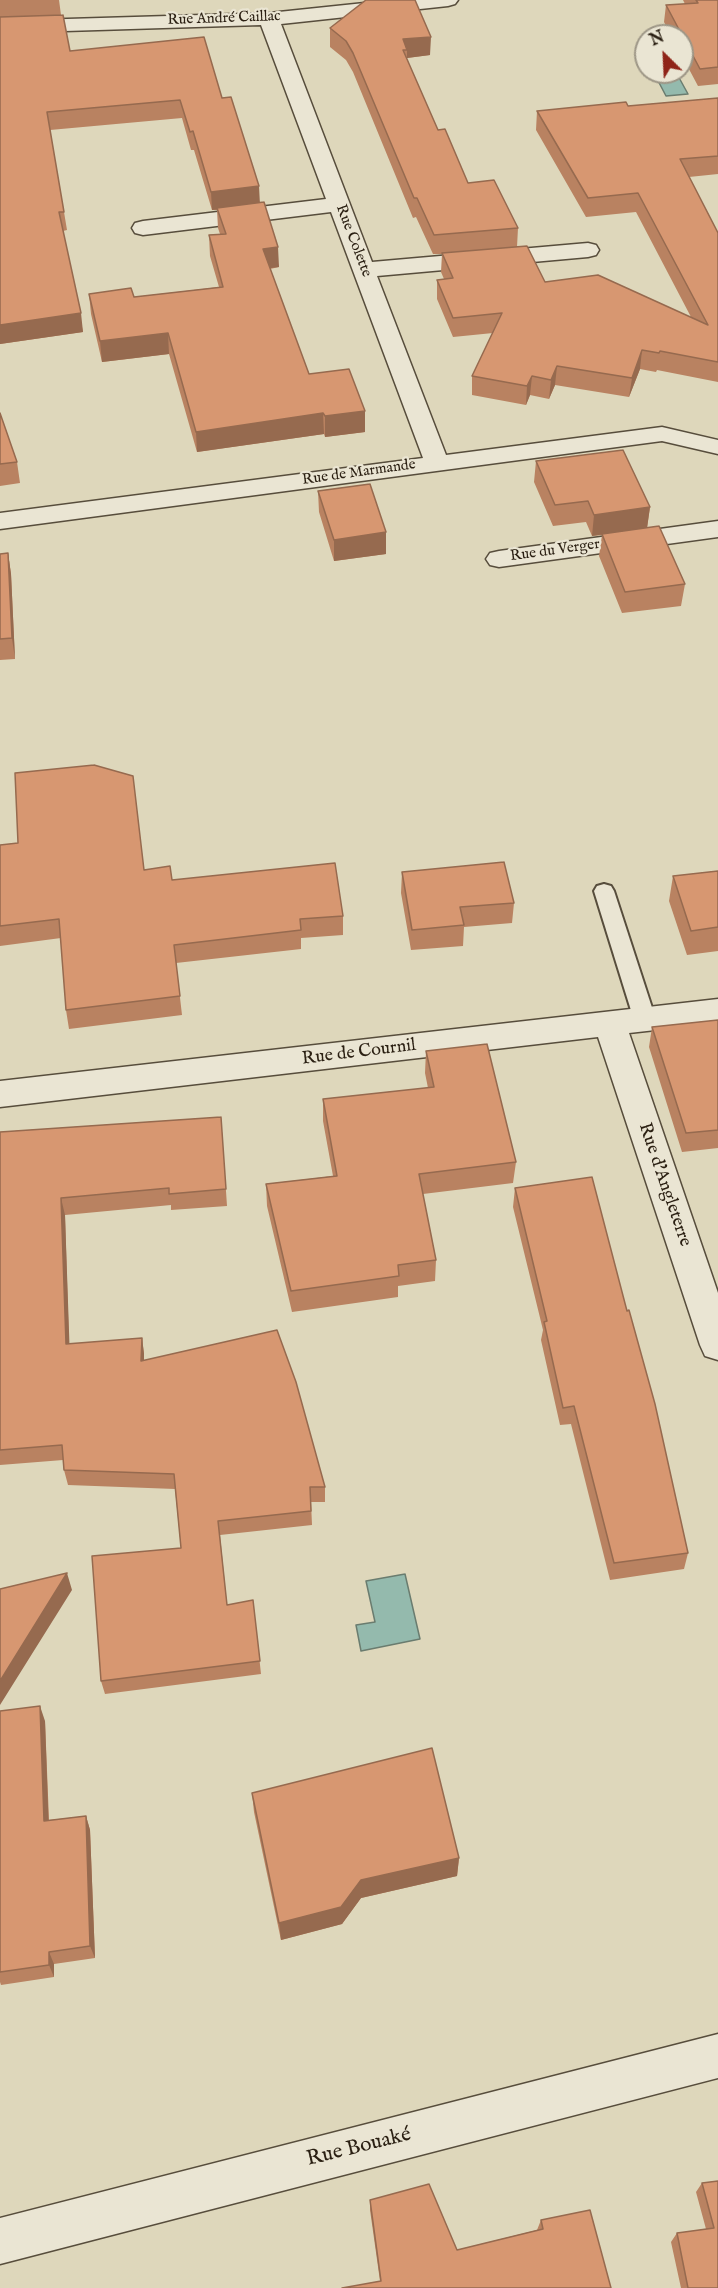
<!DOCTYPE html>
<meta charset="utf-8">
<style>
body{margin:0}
#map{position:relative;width:718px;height:2288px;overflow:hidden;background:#ded7bb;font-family:"IM FELL English",serif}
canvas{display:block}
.north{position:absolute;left:634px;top:24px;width:60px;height:60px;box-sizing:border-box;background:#eae5d3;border:2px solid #9d9686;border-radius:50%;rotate:336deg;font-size:16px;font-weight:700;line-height:24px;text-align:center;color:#2a1f12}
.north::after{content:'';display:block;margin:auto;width:21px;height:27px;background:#8f2418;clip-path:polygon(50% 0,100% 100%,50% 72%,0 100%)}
</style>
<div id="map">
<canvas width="718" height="2288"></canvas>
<div class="north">N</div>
</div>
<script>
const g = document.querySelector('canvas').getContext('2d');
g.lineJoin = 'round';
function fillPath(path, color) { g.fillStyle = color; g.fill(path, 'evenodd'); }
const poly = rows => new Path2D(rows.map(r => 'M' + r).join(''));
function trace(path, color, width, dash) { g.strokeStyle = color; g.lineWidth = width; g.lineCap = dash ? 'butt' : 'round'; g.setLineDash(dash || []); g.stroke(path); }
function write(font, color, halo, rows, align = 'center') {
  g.font = font + ' "IM FELL English",serif'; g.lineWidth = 4.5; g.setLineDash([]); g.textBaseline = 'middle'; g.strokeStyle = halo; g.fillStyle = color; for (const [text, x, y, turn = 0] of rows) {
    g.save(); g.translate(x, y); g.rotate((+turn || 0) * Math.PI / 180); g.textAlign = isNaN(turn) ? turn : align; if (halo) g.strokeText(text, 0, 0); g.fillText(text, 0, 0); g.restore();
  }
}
const water = poly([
 [677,74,688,94,666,96,655,75,677,74],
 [405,1574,420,1639,361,1651,356,1625,375,1622,366,1581,405,1574]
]);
fillPath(water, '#94baad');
trace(water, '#6a7c6f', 1.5);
const service = poly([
 [604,884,611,886,614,891,656,1020,653,1026,645,1028,637,1026,634,1020,594,891,597,886,604,884]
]);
const minor = poly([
 [393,0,458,0,455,4,448,6,281,24,372,262,588,243,596,245,599,250,596,255,588,257,377,276,446,455,662,427,718,440,718,454,662,441,0,529,0,513,423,458,331,212,143,235,135,233,132,228,135,223,143,221,326,199,261,25,0,33,0,21,269,13,393,0],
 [718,521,718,537,499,567,490,565,486,559,490,553,499,551,718,521],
 [718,999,718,1023,629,1033,718,1293,718,1360,705,1356,700,1345,598,1037,0,1107,0,1081,718,999],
 [718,2034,718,2078,0,2264,0,2218,718,2034]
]);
trace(service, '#574d3c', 4);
trace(minor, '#574d3c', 3);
fillPath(service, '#eae5d3');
fillPath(minor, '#eae5d3');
fillPath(poly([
 [0,0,59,0,61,15,70,51,222,98,260,203,279,267,270,269,309,374,365,432,325,437,324,434,197,452,169,354,102,362,91,314,89,294,134,297,219,287,210,256,209,235,220,234,218,228,217,210,212,210,194,150,191,150,182,118,50,130,64,212,67,230,63,231,83,332,0,344],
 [683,0,718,0,718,84,698,86,682,56,682,36,671,36,664,22,666,5,685,4],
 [330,28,430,55,407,58,407,59,438,130,468,183,518,228,517,247,545,282,691,317,636,212,586,217,536,130,537,111,628,106,718,98,718,174,689,177,718,233,718,382,657,370,656,372,640,369,629,397,555,385,549,399,530,395,526,405,472,395,472,376,493,333,453,337,437,299,437,280,444,279,441,272,442,254,433,254,416,217,413,218,353,72,346,60,330,47],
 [0,413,17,462,20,483,0,486],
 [536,461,650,507,647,528,685,584,681,606,622,613,599,556,602,535,592,536,586,522,553,526,534,482],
 [318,491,386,554,334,561,319,512],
 [8,553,11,574,15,659,0,660,0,554],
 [0,845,144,870,172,880,343,916,343,935,301,938,301,949,176,963,182,1015,69,1029,66,1010,61,938,0,946],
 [718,871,718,951,687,955,669,901,673,876],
 [402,872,514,903,512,923,464,927,463,946,411,950,401,893],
 [718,1020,718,1148,682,1152,649,1047,652,1027],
 [426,1051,516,1162,513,1183,423,1194,436,1260,435,1281,398,1286,398,1297,292,1312,267,1206,266,1184,333,1176,323,1121,323,1099,428,1088,425,1073],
 [221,1117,227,1206,171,1210,171,1205,65,1215,69,1344,142,1338,144,1354,144,1360,325,1487,325,1502,311,1502,312,1525,220,1535,227,1605,253,1600,261,1674,105,1694,101,1681,181,1548,175,1489,68,1485,64,1470,63,1460,0,1465,0,1132],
 [515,1188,688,1553,684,1569,610,1580,571,1424,560,1425,541,1340,543,1330,513,1207],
 [0,1711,45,1721,49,1820,86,1816,90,1830,95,1958,54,1964,54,1977,1,1985,0,1982],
 [252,1793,459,1858,457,1876,361,1898,342,1924,281,1940,254,1812],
 [718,2181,718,2288,681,2288,671,2242,677,2233,706,2229,696,2192,702,2183],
 [370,2200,457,2250,537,2230,541,2220,611,2288,380,2281,370,2210]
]), '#b98261');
fillPath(poly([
 [431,37,430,55,407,58,407,50,403,39],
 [259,186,260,205,212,210,211,192],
 [278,247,279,267,263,269,263,249],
 [81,313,83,332,0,344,0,325],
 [168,333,169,354,102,362,100,341],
 [642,350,640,369,629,397,632,378],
 [557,366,555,385,549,399,551,380],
 [532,376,530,395,526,405,527,386],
 [365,411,365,432,325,437,325,416],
 [323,413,324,434,197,452,196,432],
 [650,507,647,528,592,536,594,515],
 [386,532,386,554,334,561,334,540],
 [8,553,11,574,15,659,12,638],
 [61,1198,65,1215,70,1360,66,1344],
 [142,1338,144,1354,144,1376,141,1361],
 [67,1573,72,1590,0,1705,0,1681],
 [40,1706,45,1721,49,1835,44,1821],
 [86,1816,90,1830,95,1958,90,1946],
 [459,1858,457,1876,361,1898,342,1924,281,1940,279,1923,361,1880],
 [49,1952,54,1964,54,1977,49,1965]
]), '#966a4f');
const building = poly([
 [366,0,415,0,431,37,403,39,407,50,403,50,438,130,445,129,468,183,494,180,518,228,434,235,417,198,414,198,353,53,346,41,330,28,366,0],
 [696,0,718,0,718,67,700,69,666,5,698,3,696,0],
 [63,15,70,51,204,37,222,98,231,97,259,186,211,192,193,131,190,132,180,100,47,112,64,212,59,212,81,313,0,325,0,17,63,15],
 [718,98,718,156,680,159,718,233,718,362,660,351,659,353,642,350,632,378,557,366,551,380,532,376,527,386,472,376,502,313,453,318,437,280,453,278,442,253,527,246,545,282,598,275,708,325,638,193,588,198,537,111,626,102,628,106,718,98],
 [264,202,278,247,263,249,309,374,349,369,365,411,325,416,323,413,196,432,168,333,100,341,89,294,131,288,134,297,223,287,209,235,226,234,217,208,264,202],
 [0,413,17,462,0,464,0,413],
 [623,450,650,507,594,515,588,501,555,505,536,461,623,450],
 [370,484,386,532,334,540,318,491,370,484],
 [659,526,685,584,625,592,602,534,659,526],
 [8,553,12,638,0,639,0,554,8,553],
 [94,765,133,776,144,870,170,866,172,880,335,863,343,916,300,919,301,930,174,945,180,996,66,1010,59,919,0,926,0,845,18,843,15,773,94,765],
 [504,862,514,903,460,907,464,925,412,930,402,872,504,862],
 [718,871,718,927,691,931,673,876,718,871],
 [718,1020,718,1130,686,1133,652,1027,718,1020],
 [487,1044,516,1162,419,1174,436,1260,398,1265,399,1276,291,1291,266,1184,337,1176,323,1099,434,1087,426,1051,487,1044],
 [221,1117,226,1189,169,1194,169,1188,61,1198,66,1344,142,1338,141,1361,277,1330,296,1382,325,1487,310,1487,311,1511,218,1521,227,1605,253,1600,260,1661,101,1681,92,1556,181,1548,174,1474,64,1470,62,1445,0,1450,0,1132,221,1117],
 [592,1177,627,1311,629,1310,655,1404,688,1553,614,1563,574,1406,563,1408,544,1322,547,1321,515,1188,592,1177],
 [67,1573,0,1681,0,1589,67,1573],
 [40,1706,44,1821,86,1816,90,1946,49,1952,49,1965,0,1972,0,1711,40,1706],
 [432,1748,459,1858,361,1880,341,1907,279,1923,252,1793,432,1748],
 [718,2181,718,2288,688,2288,677,2233,714,2228,702,2183,718,2181],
 [429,2184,457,2250,543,2229,541,2220,590,2210,611,2288,342,2288,381,2281,370,2200,429,2184]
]);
fillPath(building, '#d79771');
trace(building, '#966a4f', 1.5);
write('15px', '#2a1f12', '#eae5d3', [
 ["Rue André Caillac",224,19,-2],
 ["Rue Colette",353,241,69],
 ["Rue de Marmande",359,473,-8],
 ["Rue du Verger",555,551,-8]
]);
write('18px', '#2a1f12', '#eae5d3', [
 ["Rue de Cournil",359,1053,-7],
 ["Rue d'Angleterre",664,1185,71]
]);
write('21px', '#2a1f12', '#eae5d3', [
 ["Rue Bouaké",359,2148,-14]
]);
</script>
